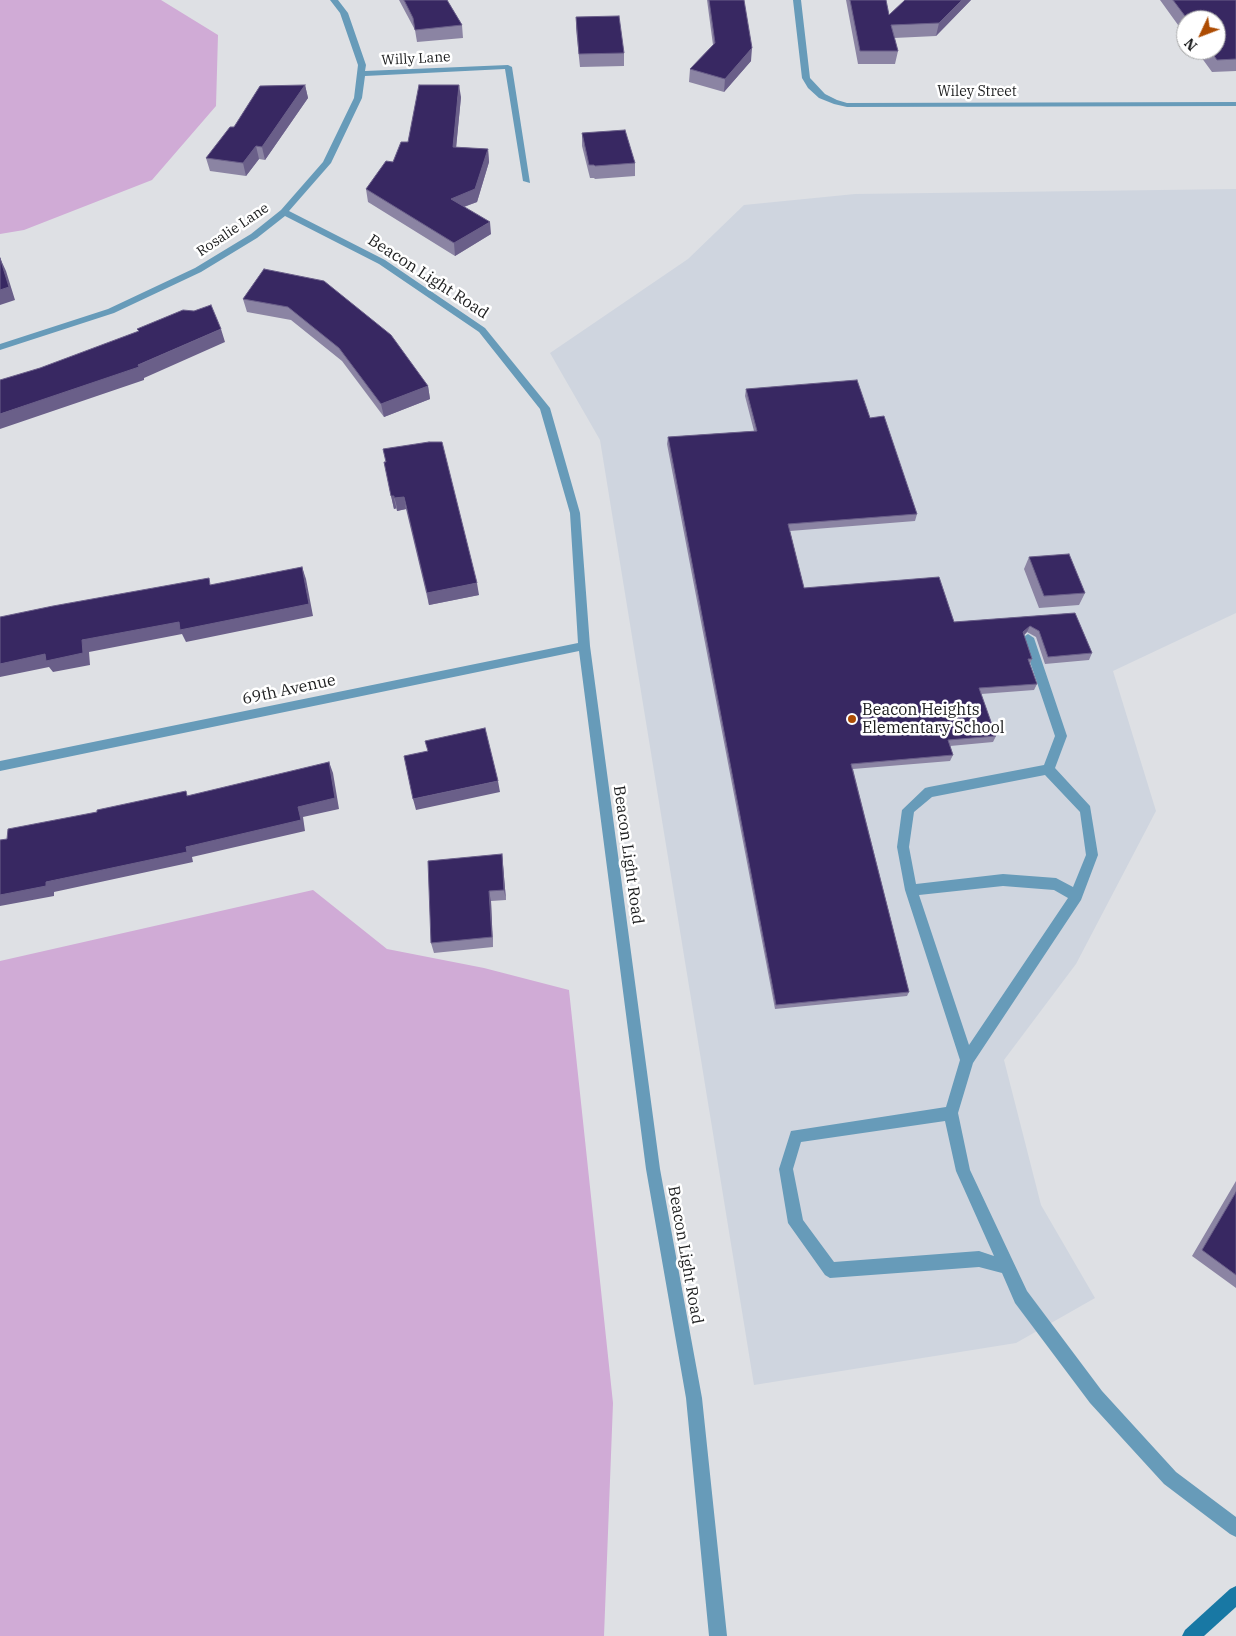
<!DOCTYPE html>
<style>
body{margin:0}
#map{position:relative;width:1236px;height:1636px;overflow:hidden;background:#dee0e4;font-family:"IBM Plex Serif",serif}
canvas{display:block}
.north{position:absolute;left:1176px;top:10px;width:50px;height:50px;box-sizing:border-box;background:#fff;border:1px solid #a4a5a5;border-radius:50%;rotate:227deg;font-size:14px;font-weight:700;line-height:20px;text-align:center;color:#1c1d1e}
.north::after{content:'';display:block;margin:auto;width:18px;height:22px;background:#ad4c03;clip-path:polygon(50% 0,100% 100%,50% 72%,0 100%)}
</style>
<div id="map">
<canvas width="1236" height="1636"></canvas>
<div class="north">N</div>
</div>
<script>
const g = document.querySelector('canvas').getContext('2d');
g.lineJoin = 'round';
function fillPath(path, color) { g.fillStyle = color; g.fill(path, 'evenodd'); }
const poly = rows => new Path2D(rows.map(r => 'M' + r).join(''));
function trace(path, color, width, dash) { g.strokeStyle = color; g.lineWidth = width; g.lineCap = dash ? 'butt' : 'round'; g.setLineDash(dash || []); g.stroke(path); }
function write(font, color, halo, rows, align = 'center') {
  g.font = font + ' "IBM Plex Serif",serif'; g.lineWidth = 5; g.setLineDash([]); g.textBaseline = 'middle'; g.strokeStyle = halo; g.fillStyle = color; for (const [text, x, y, turn = 0] of rows) {
    g.save(); g.translate(x, y); g.rotate((+turn || 0) * Math.PI / 180); g.textAlign = isNaN(turn) ? turn : align; if (halo) g.strokeText(text, 0, 0); g.fillText(text, 0, 0); g.restore();
  }
}
fillPath(poly([
 [1236,189,1236,613,1113,671,1156,811,1076,964,1004,1060,1041,1205,1095,1298,1016,1343,754,1385,600,440,550,353,688,259,744,205,855,194]
]), '#cfd5df');
fillPath(poly([
 [0,0,161,0,218,35,216,106,152,180,24,230,0,234],
 [313,890,387,949,484,968,569,990,613,1403,604,1636,0,1636,0,961]
]), '#d0abd6');
fillPath(poly([
 [1028,634,1034,638,1067,736,1055,768,1090,806,1098,855,1081,900,973,1063,958,1113,970,1170,1027,1291,1102,1391,1176,1472,1236,1517,1236,1537,1230,1534,1164,1484,1090,1403,1015,1303,1002,1273,979,1267,830,1278,825,1275,788,1223,779,1169,791,1131,946,1107,960,1060,905,890,897,847,902,810,925,788,929,787,1044,765,1055,736,1022,638,1028,634],
 [1045,775,1080,812,1086,855,1073,887,1056,878,1003,874,916,884,909,847,914,812,932,797,1045,775],
 [1003,886,1054,890,1068,898,969,1045,919,895,1003,886],
 [945,1121,956,1171,994,1256,979,1251,834,1262,803,1220,793,1169,801,1142,945,1121]
]), '#679bb9');
fillPath(poly([
 [330,0,338,0,348,13,366,65,365,71,508,65,512,67,530,183,523,181,505,69,365,76,362,98,331,163,289,211,385,260,485,328,550,408,580,513,590,646,660,1169,702,1398,727,1636,709,1636,686,1398,646,1169,579,651,0,771,0,761,578,643,570,513,540,409,479,332,379,264,285,216,257,238,201,272,114,313,0,350,0,344,108,309,195,268,251,234,281,210,323,162,354,98,358,65,340,13,330,0],
 [793,0,801,0,810,78,825,94,837,100,847,103,1236,102,1236,106,847,107,834,104,819,98,808,88,802,78,793,0]
]), '#679bb9');
fillPath(poly([
 [1236,1586,1236,1607,1204,1636,1182,1636,1185,1630,1230,1589,1236,1586]
]), '#1878a4');
fillPath(poly([
 [399,0,447,0,462,25,463,38,417,42,415,30],
 [707,0,744,0,751,61,724,92,689,82,690,69,713,45],
 [846,0,886,0,889,15,905,0,971,0,936,36,894,38,898,51,895,64,858,64],
 [1160,0,1236,0,1236,71,1212,72,1196,50,1216,50,1216,20,1186,20,1186,36],
 [576,17,624,53,624,66,580,67,576,29],
 [305,85,308,98,265,160,259,159,246,176,210,171,206,158,234,127],
 [461,97,456,147,488,149,489,162,477,202,464,207,491,234,455,256,368,202,366,189,393,162,408,142],
 [582,133,635,163,635,176,595,179,594,178,590,178,582,146],
 [264,269,428,386,430,399,384,417,342,361,291,320,247,312,243,299],
 [746,389,870,418,917,514,915,521,790,531,804,588,954,622,1075,613,1092,653,1089,660,1045,664,1036,637,1027,632,1024,635,1032,659,1030,664,1037,684,1034,690,981,694,996,736,993,742,950,746,953,755,950,761,853,769,909,992,907,996,775,1009,667,444,668,437,754,431,745,396],
 [384,462,479,595,429,605,406,509,397,511,397,508,394,509],
 [1029,557,1085,593,1079,605,1039,608,1024,569],
 [502,854,503,865,506,900,491,901,493,947,434,953,431,943],
 [1236,1181,1236,1288,1192,1256]
]), '#8b84a3');
fillPath(poly([
 [962,0,971,0,936,36,939,23],
 [752,48,751,61,724,92,725,79],
 [305,85,308,98,265,160,262,147],
 [459,85,461,97,455,159,453,147],
 [256,146,259,159,246,176,243,163],
 [488,149,489,162,477,202,452,211,451,199],
 [490,222,491,234,455,256,454,243],
 [0,258,6,271,15,300,0,305],
 [221,329,225,342,144,378,144,380,0,429,0,414,138,365],
 [428,386,430,399,384,417,381,404],
 [391,496,394,496,397,508,394,509],
 [404,497,406,509,397,511,394,498],
 [302,567,306,579,313,616,186,642,182,634,89,652,90,665,53,672,49,667,0,677,0,664,82,640],
 [477,583,479,595,429,605,427,593],
 [1030,626,1027,632,1020,639,1023,632],
 [329,762,333,773,339,809,303,817,305,831,192,857,193,862,54,892,54,896,0,906,0,895,46,882,186,847,298,807],
 [498,781,500,792,416,810,413,799],
 [502,854,503,865,506,900,504,890],
 [489,891,491,901,493,947,492,937]
]), '#6a5f89');
const building = poly([
 [404,0,447,0,462,25,415,30,413,18,404,0],
 [709,0,744,0,752,48,725,79,690,69,715,43,709,0],
 [850,0,886,0,889,15,905,0,962,0,939,23,891,25,898,51,860,51,850,0],
 [1173,0,1236,0,1236,59,1217,60,1210,50,1216,50,1216,20,1188,20,1173,0],
 [619,16,624,53,579,54,576,17,619,16],
 [305,85,262,147,256,146,243,163,206,158,230,127,234,127,260,86,305,85],
 [419,85,459,85,453,147,488,149,475,189,451,199,490,222,454,243,366,189,386,161,393,162,401,142,408,142,419,85],
 [625,130,635,163,595,166,594,165,589,165,582,133,625,130],
 [0,258,9,287,0,290,0,258],
 [264,269,324,281,391,335,428,386,381,404,339,348,288,307,243,299,264,269],
 [211,305,221,329,138,365,139,367,0,414,0,380,40,368,139,331,137,329,183,310,194,311,211,305],
 [857,380,870,418,884,416,917,514,788,524,804,588,939,577,954,622,1075,613,1092,653,1048,657,1039,631,1030,626,1023,632,1032,659,1028,659,1037,684,979,688,996,736,948,740,953,755,851,764,909,992,776,1005,668,437,757,431,746,389,857,380],
 [429,442,442,442,477,583,427,593,404,497,394,498,394,496,391,496,384,462,386,462,383,449,429,442],
 [1069,554,1085,593,1044,596,1029,557,1069,554],
 [302,567,309,604,180,630,179,622,82,640,83,653,46,661,45,654,0,664,0,617,53,606,209,578,210,585,302,567],
 [485,728,498,781,413,799,404,756,428,751,425,741,485,728],
 [329,762,335,798,298,807,301,820,186,847,187,852,46,882,46,886,0,895,0,840,7,839,8,829,97,812,97,810,186,791,187,796,329,762],
 [502,854,504,890,489,891,492,937,431,943,428,861,502,854],
 [1236,1192,1236,1275,1202,1250,1236,1192]
]);
fillPath(building, '#382862');
trace(building, '#6a5f89', 1);
for (const [x, y, r, color] of [
 [852,719,5,"#ad4c03"]
]) { const dot = new Path2D(); dot.arc(x, y, r, 0, 2 * Math.PI); g.fillStyle = color; g.fill(dot); trace(dot, '#fff', 2); }
write('14px', '#1c1d1e', '#fff', [
 ["Willy Lane",416,59,-3],
 ["Wiley Street",977,92],
 ["Rosalie Lane",233,230,-34]
]);
write('16px', '#1c1d1e', '#fff', [
 ["Beacon Light Road",428,277,33],
 ["69th Avenue",289,690,-12],
 ["Beacon Light Road",628,855,82],
 ["Beacon Light Road",685,1255,80]
]);
write('16px', '#1c1d1e', '#fff', [
 ["Beacon Heights",862,710],
 ["Elementary School",862,728]
], 'left');
</script>
